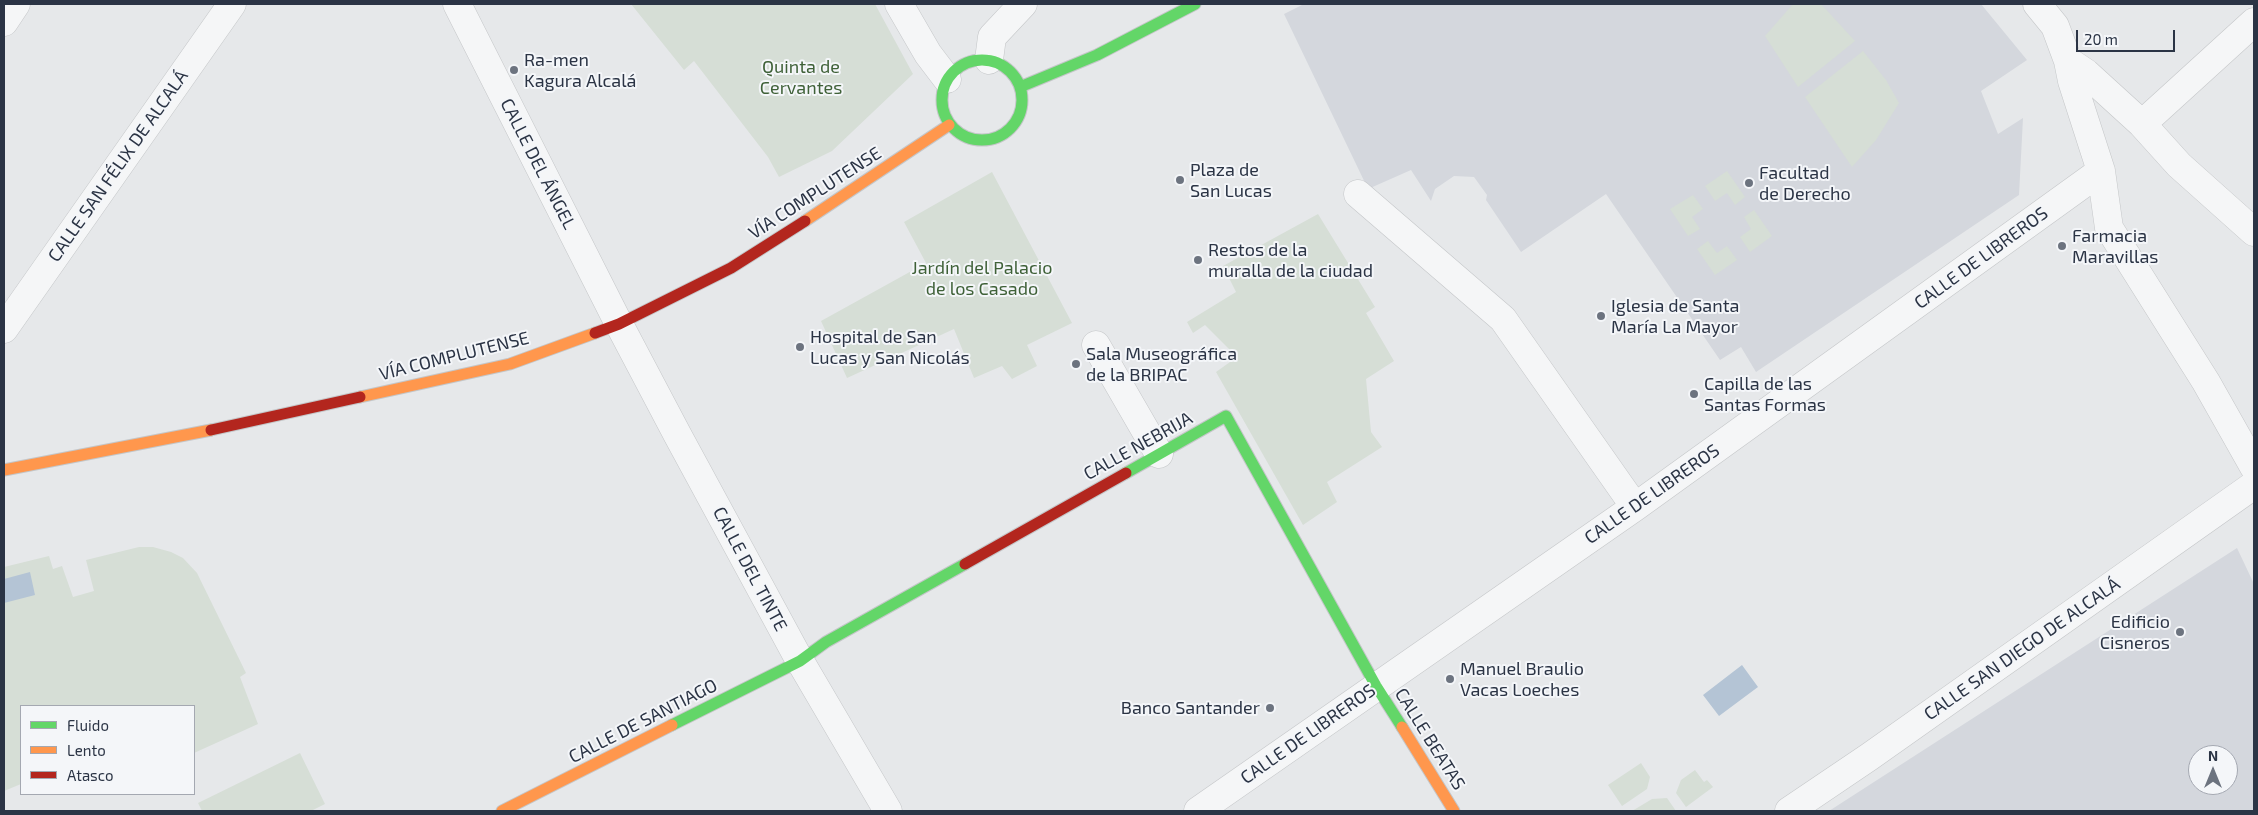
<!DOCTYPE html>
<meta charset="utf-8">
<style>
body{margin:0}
#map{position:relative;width:2258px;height:815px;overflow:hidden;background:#e6e8ea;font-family:"Exo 2",sans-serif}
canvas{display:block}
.frame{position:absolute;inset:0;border:5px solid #2b3445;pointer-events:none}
.legend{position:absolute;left:20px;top:705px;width:175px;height:90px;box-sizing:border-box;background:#f4f6f9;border:1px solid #a4a8b1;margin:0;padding:6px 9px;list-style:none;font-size:15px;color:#2b3445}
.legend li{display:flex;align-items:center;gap:10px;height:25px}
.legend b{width:25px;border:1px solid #a4a8b1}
.north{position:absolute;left:2188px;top:745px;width:50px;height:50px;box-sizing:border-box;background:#f4f6f9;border:1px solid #a4a8b1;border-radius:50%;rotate:0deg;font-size:14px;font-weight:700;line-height:20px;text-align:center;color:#2b3445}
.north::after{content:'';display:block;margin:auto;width:18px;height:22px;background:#6c737f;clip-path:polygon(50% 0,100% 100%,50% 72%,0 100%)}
.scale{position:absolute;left:2076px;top:30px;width:99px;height:22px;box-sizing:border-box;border:2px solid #2b3445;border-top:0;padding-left:6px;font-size:15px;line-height:18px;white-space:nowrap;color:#2b3445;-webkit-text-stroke:4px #f4f6f9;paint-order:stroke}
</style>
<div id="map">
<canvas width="2258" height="815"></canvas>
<div class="frame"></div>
<ul class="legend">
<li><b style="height:6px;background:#63d668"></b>Fluido</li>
<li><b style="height:6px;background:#ff974d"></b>Lento</li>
<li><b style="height:6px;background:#b3261e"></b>Atasco</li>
</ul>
<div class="north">N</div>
<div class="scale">20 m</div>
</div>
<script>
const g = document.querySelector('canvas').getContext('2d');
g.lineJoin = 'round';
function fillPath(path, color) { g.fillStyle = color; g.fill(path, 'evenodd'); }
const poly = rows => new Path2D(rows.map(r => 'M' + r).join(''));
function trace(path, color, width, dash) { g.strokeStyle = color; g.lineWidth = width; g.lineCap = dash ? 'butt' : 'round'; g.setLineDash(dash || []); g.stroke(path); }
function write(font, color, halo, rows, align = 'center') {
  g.font = font + ' "Exo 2",sans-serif'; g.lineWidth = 4; g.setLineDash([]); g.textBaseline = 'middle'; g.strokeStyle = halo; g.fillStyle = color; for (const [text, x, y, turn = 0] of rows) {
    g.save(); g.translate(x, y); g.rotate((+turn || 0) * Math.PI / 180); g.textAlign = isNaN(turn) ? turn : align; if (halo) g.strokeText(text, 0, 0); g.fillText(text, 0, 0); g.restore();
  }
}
fillPath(poly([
 [1304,4,1981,4,2027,60,1981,91,1998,134,2023,118,2019,195,1756,372,1741,347,1720,360,1606,194,1521,252,1486,200,1487,195,1474,177,1454,176,1435,189,1431,201,1411,170,1368,189,1284,14],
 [2237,548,2254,584,2254,811,1829,811],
 [2198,755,2228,755,2228,785,2198,785]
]), '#d4d7dd');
fillPath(poly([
 [631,4,875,4,913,74,832,151,779,177,768,157,694,61,684,70],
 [1793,4,1821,4,1855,41,1798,87,1765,36],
 [1863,51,1886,80,1899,103,1876,140,1852,167,1805,97],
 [1727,171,1745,197,1735,205,1727,193,1715,201,1705,186],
 [992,172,1072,323,1027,345,1037,366,1012,379,1002,366,974,378,954,329,847,378,821,321,926,263,904,222],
 [1693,195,1703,209,1692,217,1700,229,1688,236,1670,209],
 [1754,210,1772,236,1750,252,1740,237,1751,229,1744,217],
 [1318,214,1375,307,1366,313,1394,361,1366,379,1371,432,1382,447,1327,482,1337,502,1303,525,1216,372,1230,362,1227,356,1231,351,1205,325,1193,333,1187,322,1236,292,1223,266],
 [1708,241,1717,253,1727,246,1737,260,1715,275,1697,249],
 [139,547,153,547,171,552,183,558,197,573,246,673,240,677,258,724,194,753,194,706,21,706,21,784,4,791,4,567,49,556,53,569,62,566,73,597,94,591,86,560],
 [300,753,325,804,311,811,202,811,198,803],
 [1641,763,1650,777,1647,789,1622,806,1608,785],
 [1695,770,1704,782,1707,780,1713,787,1686,807,1676,793,1681,780],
 [1667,798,1676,811,1632,811,1652,799]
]), '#d6ded6');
fillPath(poly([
 [30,572,35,595,4,603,4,579],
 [1742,665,1758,687,1719,716,1703,695]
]), '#b4c4d5');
const street = poly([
 [457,4,619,324,677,434,800,661,888,811],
 [899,4,928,54,947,79],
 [2037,4,2055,26,2068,61,2072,81,2101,171,2109,228,2206,382,2254,467],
 [4,22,16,4],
 [989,60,992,37,1023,4],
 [2068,61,2086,73,2142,124,2179,165,2254,232],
 [2142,124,2254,22],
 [1358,194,1503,319,1635,507],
 [4,329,232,4],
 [1096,345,1159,454],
 [1198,811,1635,507,2101,171],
 [1789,811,1869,757,2254,485]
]);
const fast = poly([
 '942 100a40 40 0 1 1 80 0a40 40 0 1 1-80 0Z',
 [1020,87,1097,55,1195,4],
 [1126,473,1226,416,1376,686,1402,727],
 [672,725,800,661,826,642,965,564]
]);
const slow = poly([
 [805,221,949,125],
 [360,397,510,364,595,333],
 [4,470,211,430],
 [1402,727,1454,811],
 [502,811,672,725]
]);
const jam = poly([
 [595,333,619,324,731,268,805,221],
 [211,430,360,397],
 [965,564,1126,473]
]);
trace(street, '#c4c6c8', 29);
trace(fast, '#c4c6c8', 13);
trace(slow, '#c4c6c8', 13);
trace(jam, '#c4c6c8', 13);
trace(street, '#f5f6f7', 28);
trace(fast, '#63d668', 11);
trace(slow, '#ff974d', 11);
trace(jam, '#b3261e', 11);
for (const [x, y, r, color] of [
 [514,70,5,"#6c737f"],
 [1180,180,5,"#6c737f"],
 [1749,183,5,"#6c737f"],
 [2062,246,5,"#6c737f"],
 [1198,260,5,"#6c737f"],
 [1601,316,5,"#6c737f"],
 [800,347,5,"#6c737f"],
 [1076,364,5,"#6c737f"],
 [1694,394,5,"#6c737f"],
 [2180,632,5,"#6c737f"],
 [1450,679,5,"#6c737f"],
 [1270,708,5,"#6c737f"]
]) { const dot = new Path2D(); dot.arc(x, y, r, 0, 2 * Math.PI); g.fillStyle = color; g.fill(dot); trace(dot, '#f4f6f9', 2); }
write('18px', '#2b3445', '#f4f6f9', [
 ["Ra-men",524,60],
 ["Kagura Alcalá",524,81],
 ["Plaza de",1190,170],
 ["San Lucas",1190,191],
 ["Facultad",1759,173],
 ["de Derecho",1759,194],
 ["Farmacia",2072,236],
 ["Maravillas",2072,257],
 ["Restos de la",1208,250],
 ["muralla de la ciudad",1208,271],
 ["Iglesia de Santa",1611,306],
 ["María La Mayor",1611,327],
 ["Hospital de San",810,337],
 ["Lucas y San Nicolás",810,358],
 ["Sala Museográfica",1086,354],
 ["de la BRIPAC",1086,375],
 ["Capilla de las",1704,384],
 ["Santas Formas",1704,405],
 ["Edificio",2170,622,"right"],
 ["Cisneros",2170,643,"right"],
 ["Manuel Braulio",1460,669],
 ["Vacas Loeches",1460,690],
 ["Banco Santander",1260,708,"right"]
], 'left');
write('18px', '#3f6138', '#f4f6f9', [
 ["Quinta de",801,67],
 ["Cervantes",801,88],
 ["Jardín del Palacio",982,268],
 ["de los Casado",982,289]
]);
write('18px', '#2b3445', '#f4f6f9', [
 ["CALLE DEL ÁNGEL",538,164,63],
 ["CALLE SAN FÉLIX DE ALCALÁ",118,166,-55],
 ["VÍA COMPLUTENSE",815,193,-33],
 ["CALLE DE LIBREROS",1981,258,-36],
 ["VÍA COMPLUTENSE",454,356,-14],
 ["CALLE NEBRIJA",1138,446,-29],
 ["CALLE DE LIBREROS",1652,494,-35],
 ["CALLE DEL TINTE",750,569,62],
 ["CALLE SAN DIEGO DE ALCALÁ",2022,649,-35],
 ["CALLE DE SANTIAGO",643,721,-27],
 ["CALLE DE LIBREROS",1308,734,-35],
 ["CALLE BEATAS",1430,739,58]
]);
</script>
